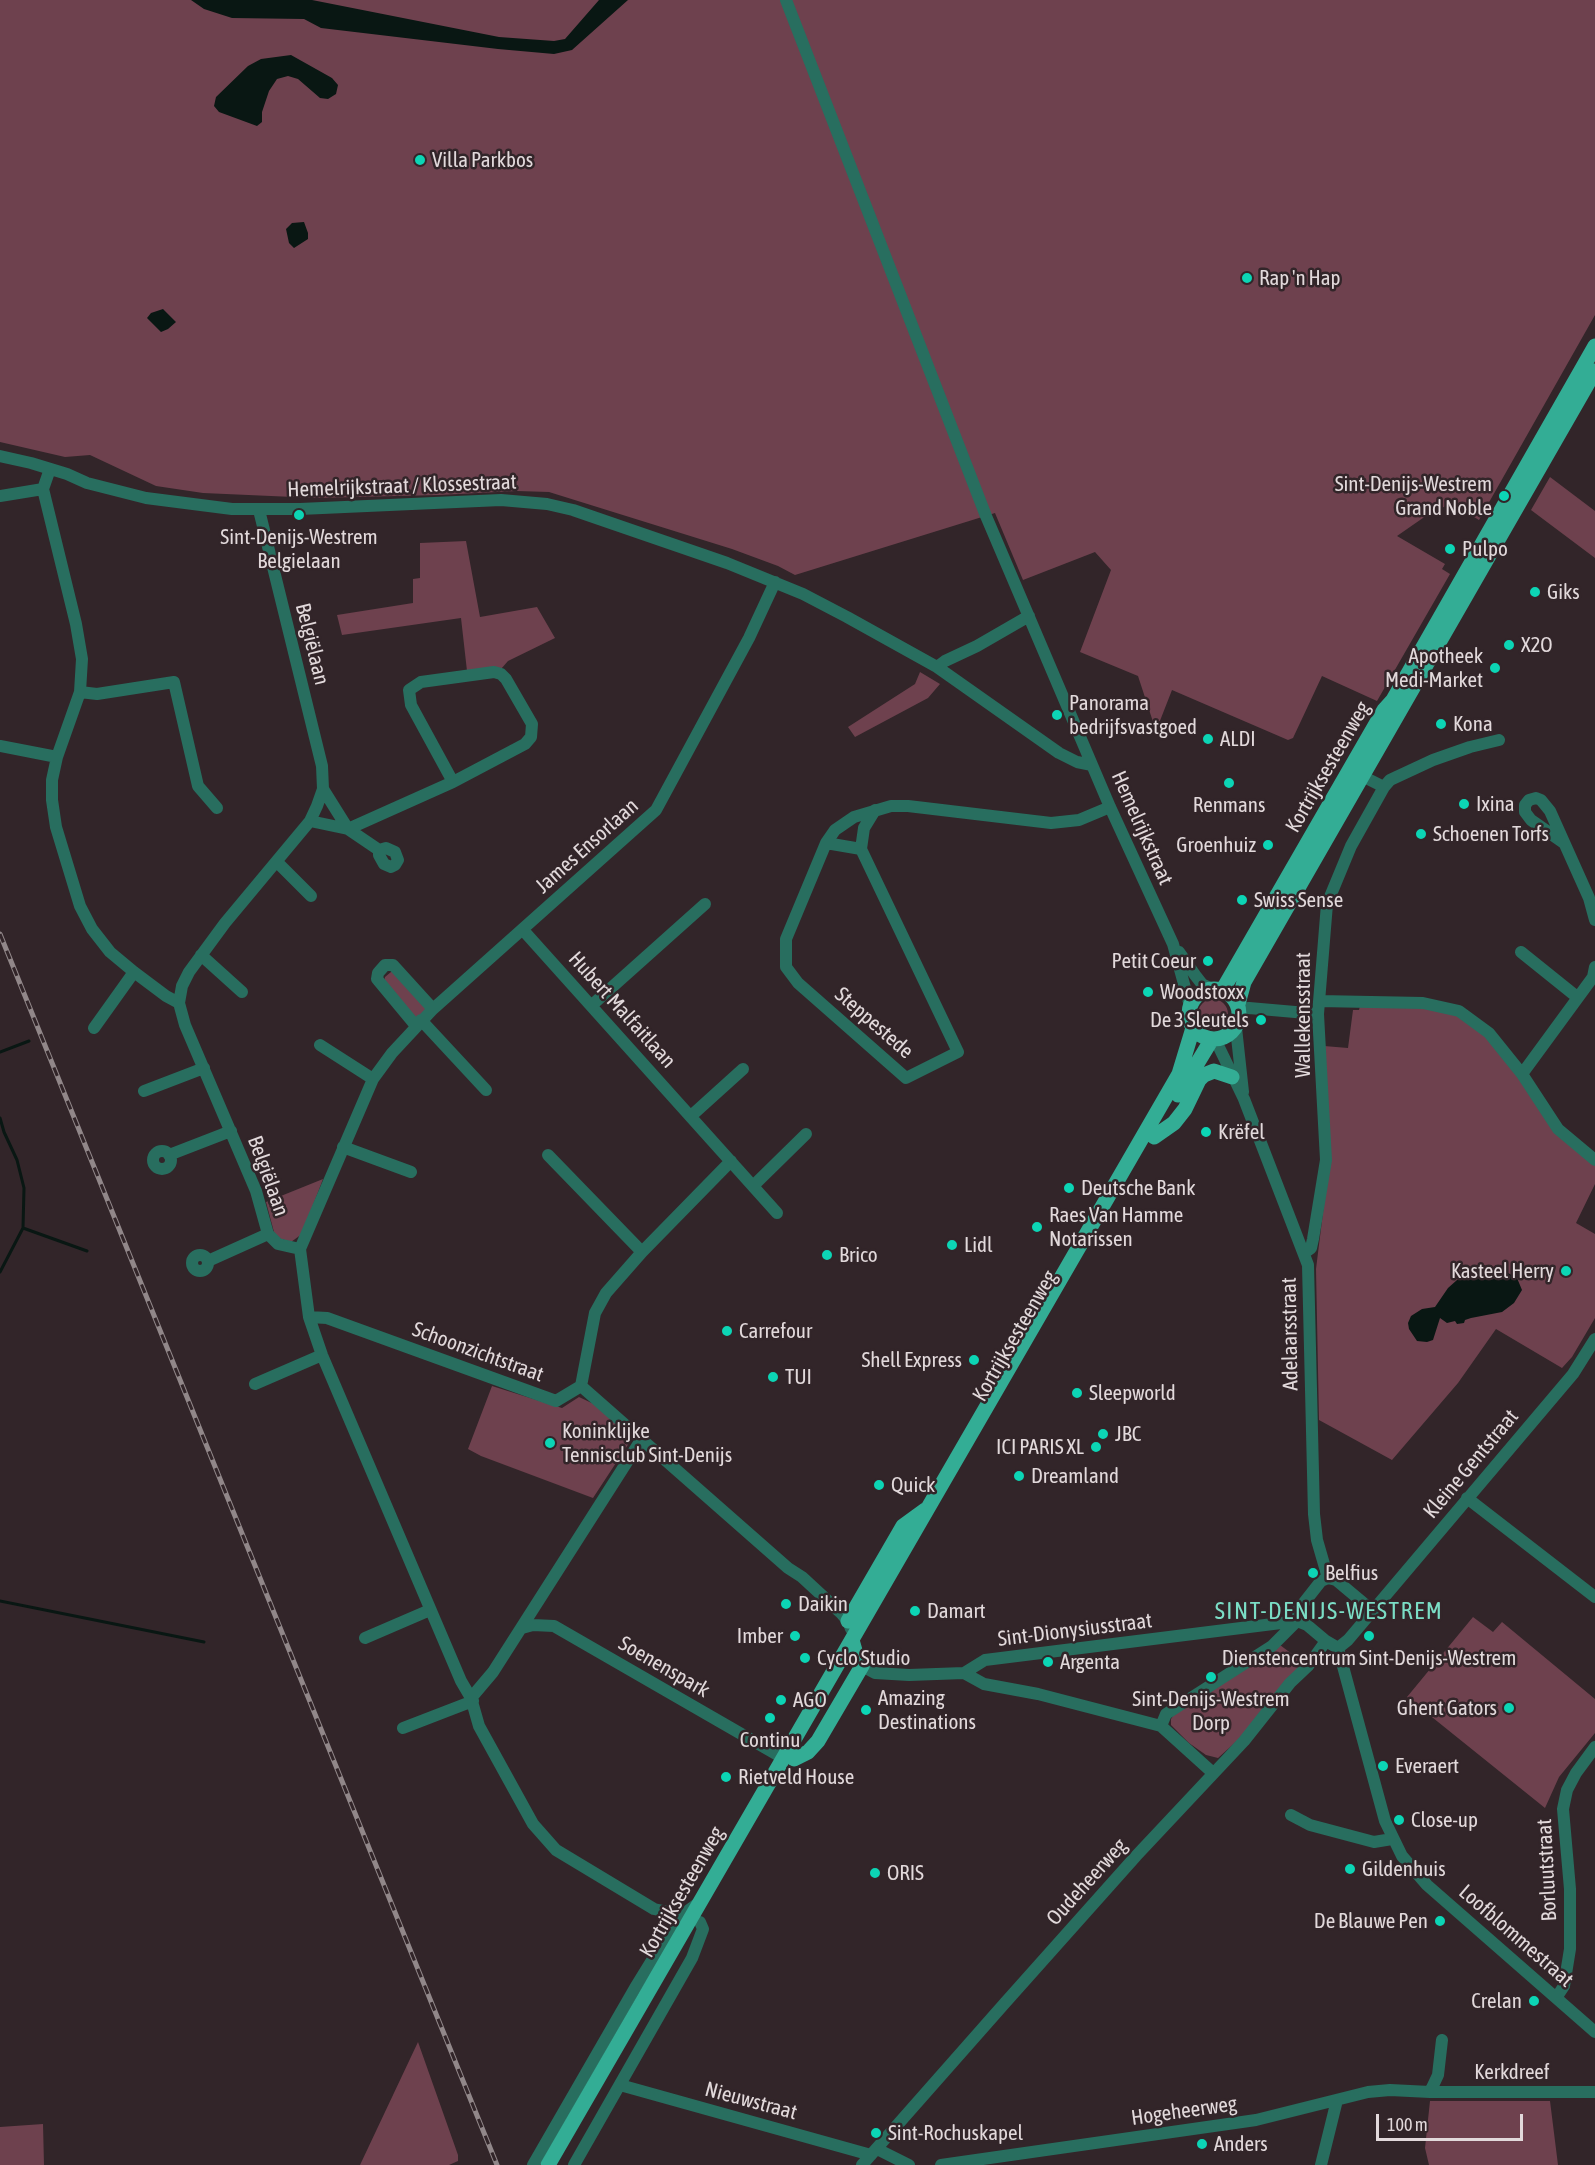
<!DOCTYPE html>
<meta charset="utf-8">
<style>
body{margin:0}
#map{position:relative;width:1595px;height:2165px;overflow:hidden;background:#322529;font-family:"Asap Condensed",sans-serif}
canvas{display:block}
.scale{position:absolute;left:1376px;top:2114px;width:147px;height:27px;box-sizing:border-box;border:3px solid #e2d9db;border-top:0;padding-left:8px;font-size:18px;line-height:21px;white-space:nowrap;color:#e2d9db;-webkit-text-stroke:4px #322529;paint-order:stroke}
</style>
<div id="map">
<canvas width="1595" height="2165"></canvas>
<div class="scale">100 m</div>
</div>
<script>
const g = document.querySelector('canvas').getContext('2d');
g.lineJoin = 'round';
function fillPath(path, color) { g.fillStyle = color; g.fill(path, 'evenodd'); }
const poly = rows => new Path2D(rows.map(r => 'M' + r).join(''));
function trace(path, color, width, dash) { g.strokeStyle = color; g.lineWidth = width; g.lineCap = dash ? 'butt' : 'round'; g.setLineDash(dash || []); g.stroke(path); }
function write(font, color, halo, rows, align = 'center') {
  g.font = font + ' "Asap Condensed",sans-serif'; g.lineWidth = 5; g.setLineDash([]); g.textBaseline = 'middle'; g.strokeStyle = halo; g.fillStyle = color; for (const [text, x, y, turn = 0] of rows) {
    g.save(); g.translate(x, y); g.rotate((+turn || 0) * Math.PI / 180); g.textAlign = isNaN(turn) ? turn : align; if (halo) g.strokeText(text, 0, 0); g.fillText(text, 0, 0); g.restore();
  }
}
fillPath(poly([
 [0,0,1595,0,1595,315,1479,520,1452,504,1433,511,1397,536,1445,564,1442,569,1450,574,1377,701,1322,676,1293,738,1288,740,1172,690,1156,731,1138,676,1080,652,1111,570,1095,552,1023,580,995,513,795,575,778,566,732,549,549,492,517,491,439,495,316,498,203,493,156,486,90,455,65,457,0,442],
 [1550,477,1595,511,1595,558,1531,510],
 [466,541,480,617,537,607,555,638,508,661,501,669,467,671,461,618,342,635,337,615,413,603,413,579,420,578,420,543],
 [920,672,940,684,928,698,855,737,848,727,915,684],
 [391,972,396,972,428,1007,419,1018,415,1017,384,982,385,977],
 '1198 1014a15 15 0 1 1 30 0a15 15 0 1 1-30 0Z',
 [1360,1006,1425,1008,1458,1016,1490,1040,1595,1164,1595,1184,1576,1223,1595,1234,1595,1318,1572,1357,1562,1368,1496,1329,1458,1383,1392,1460,1319,1420,1316,1269,1329,1164,1324,1046,1348,1048,1353,1010,1359,1010],
 [323,1179,302,1234,291,1242,278,1238,274,1232,266,1202],
 [492,1386,562,1408,579,1397,598,1406,633,1437,593,1498,481,1456,468,1449],
 [1473,1617,1493,1632,1502,1622,1595,1699,1595,1733,1559,1777,1545,1808,1407,1697],
 [1280,1645,1304,1663,1238,1740,1218,1758,1206,1755,1189,1743,1171,1725,1171,1719,1175,1713],
 [418,2042,458,2155,458,2161,449,2165,360,2165],
 [1430,2101,1550,2101,1558,2165,1429,2165,1425,2148],
 [43,2124,44,2165,0,2165,0,2127]
]), '#6e414e');
fillPath(poly([
 [191,0,312,0,499,37,554,41,565,39,599,0,628,0,572,50,554,54,498,49,321,28,304,19,232,18,204,9],
 [291,55,332,78,338,85,336,94,328,99,320,98,298,79,288,76,277,79,269,91,262,112,262,122,257,126,219,112,214,106,216,97,248,66,261,59],
 [304,222,308,233,308,239,294,248,289,243,286,229,292,223],
 [163,309,176,322,168,329,161,332,147,318,151,313],
 [1486,1269,1508,1273,1517,1278,1522,1290,1514,1303,1502,1312,1471,1318,1465,1320,1464,1323,1457,1324,1455,1321,1447,1323,1440,1318,1433,1340,1427,1342,1417,1341,1409,1329,1408,1323,1411,1316,1422,1309,1435,1307,1448,1288,1457,1280,1476,1271]
]), '#091713');
trace(poly([
 [0,1052,29,1041],
 [0,1118,4,1132,17,1160,24,1188,23,1228,0,1272],
 [23,1228,87,1251],
 [0,1601,204,1642]
]), '#091713', 3);
trace(poly([
 [786,0,986,516,1110,807,1173,944,1190,1006],
 [0,456,31,463,67,474,87,483,146,498,232,509,300,509,501,500,547,504,573,510,727,563,803,594,847,617,937,667,1059,753,1077,762,1092,765],
 [43,489,76,624,82,659,80,692,57,757,52,780,52,800,56,827,80,906,92,929,110,952,134,972,166,996,179,1003],
 [0,496,43,489,50,469],
 [259,510,322,766,323,789,317,806,310,821,225,923,189,972,182,986,179,1003,185,1025,256,1191,268,1234,278,1244,300,1249],
 [937,667,945,661,977,646,1029,616],
 [80,692,97,694,174,682,198,786,217,808],
 [0,746,57,757],
 [1362,776,1384,787],
 [323,789,348,829],
 [310,821,348,829,379,850,386,848,395,852,398,860,395,865,391,867,384,864,379,855,379,850],
 [348,829,453,782,525,744,531,737,532,724,506,679,501,674,494,672,421,682,409,690,411,705,453,782],
 [826,843,786,939,786,967,798,983,906,1078,958,1052,861,849,864,828,875,810],
 [1564,843,1531,820,1525,812,1525,805,1529,800,1536,798,1541,800,1550,811,1589,898,1595,920],
 [861,849,826,843,835,830,854,817,891,806,908,806,1051,823,1079,820,1110,807],
 [277,862,311,896],
 [523,930,777,1213],
 [1179,952,1195,975,1202,984,1212,989],
 [1521,952,1577,997],
 [201,955,242,992],
 [1319,1001,1423,1003,1459,1011,1489,1033,1522,1074,1558,1129,1595,1160],
 [592,1005,705,904],
 [1238,1009,1249,1008,1318,1014],
 [421,1020,486,1090],
 [416,1026,377,979,378,973,385,965,393,965,433,1009],
 [94,1028,134,972],
 [1236,1028,1243,1092],
 [1215,1039,1244,1099,1308,1265,1314,1514,1317,1540,1328,1578],
 [320,1045,373,1079],
 [1522,1074,1593,977,1595,967],
 [144,1091,204,1068],
 [691,1116,743,1069],
 [343,1147,411,1172],
 '153 1160a9 9 0 1 1 18 0a9 9 0 1 1-18 0Z',
 [169,1155,231,1131],
 [548,1155,642,1252],
 [753,1186,806,1134],
 [1304,1253,1311,1248,1313,1239,1326,1160,1318,1014,1327,904,1351,846,1384,787,1390,780,1433,760,1470,747,1499,740],
 '192 1263a8 8 0 1 1 16 0a8 8 0 1 1-16 0Z',
 [208,1261,268,1234],
 [309,1317,327,1318,556,1401,581,1386,788,1568,802,1577,841,1613,848,1621,851,1629],
 [255,1384,322,1355],
 [581,1386,595,1313,606,1293,642,1252,731,1161],
 [1467,1498,1595,1597],
 [1297,1621,1299,1609,1321,1581,1328,1578,1336,1580,1373,1611],
 [522,1628,533,1625,554,1626,783,1758],
 [365,1638,430,1610],
 [1338,1648,1385,1821,1402,1856,1427,1885,1595,2032],
 [1338,1648,1348,1640,1573,1374,1595,1339],
 [862,1666,875,1673,909,1675,964,1673,985,1660,1297,1621,1307,1625,1326,1641,1338,1648],
 [964,1673,984,1684,1038,1694,1161,1726,1213,1773],
 [471,1698,493,1672,641,1440],
 [1161,1726,1166,1714,1272,1646,1297,1621],
 [403,1728,473,1701],
 [1291,1815,1310,1825,1374,1842,1392,1839],
 [697,1904,682,1915,654,1909,556,1850,533,1824,479,1726,471,1698,461,1681,322,1355,309,1317,300,1249,373,1079,392,1053,433,1009,656,810,749,638,775,582],
 [1556,1998,1564,1986,1570,1949,1570,1889,1563,1809,1567,1790,1576,1773,1595,1747],
 [620,2085,871,2155],
 [1430,2092,1438,2075,1442,2040],
 [877,2149,909,2165],
 [533,2165,635,1988,680,1915],
 [574,2165,692,1958,703,1929,700,1922],
 [862,2165,1004,2004,1136,1856,1244,1741,1290,1683,1308,1666,1326,1641],
 [941,2165,1256,2120,1368,2092,1390,2090,1430,2092,1595,2092],
 [1321,2165,1337,2100]
]), '#286e5f', 12);
trace(poly([
 '1189 1014a25 25 0 1 1 50 0a25 25 0 1 1-50 0Z',
 [1222,991,1384,710,1393,700,1595,346],
 [1238,1004,1244,982,1595,371],
 [1178,1095,1212,1039],
 [1154,1137,1174,1123,1185,1109,1199,1080,1204,1075,1214,1071,1232,1077],
 [848,1621,903,1526,925,1510],
 [794,1759,808,1752,818,1741,862,1666,858,1661,852,1640],
 [548,2165,1179,1074,1193,1028]
]), '#33ad95', 15);
const rail = poly([
 [0,934,497,2165]
]);
trace(rail, '#918789', 5);
trace(rail, '#322529', 3, [9]);
for (const [x, y, r, color] of [
 [420,160,6,"#0cd5b5"],
 [1247,278,6,"#0cd5b5"],
 [1504,496,6,"#0cd5b5"],
 [299,515,6,"#0cd5b5"],
 [1450,549,6,"#0cd5b5"],
 [1535,592,6,"#0cd5b5"],
 [1509,645,6,"#0cd5b5"],
 [1495,668,6,"#0cd5b5"],
 [1057,715,6,"#0cd5b5"],
 [1441,724,6,"#0cd5b5"],
 [1208,739,6,"#0cd5b5"],
 [1229,783,6,"#0cd5b5"],
 [1464,804,6,"#0cd5b5"],
 [1421,834,6,"#0cd5b5"],
 [1268,845,6,"#0cd5b5"],
 [1242,900,6,"#0cd5b5"],
 [1208,961,6,"#0cd5b5"],
 [1148,992,6,"#0cd5b5"],
 [1261,1020,6,"#0cd5b5"],
 [1206,1132,6,"#0cd5b5"],
 [1069,1188,6,"#0cd5b5"],
 [1037,1227,6,"#0cd5b5"],
 [952,1245,6,"#0cd5b5"],
 [827,1255,6,"#0cd5b5"],
 [1566,1271,6,"#0cd5b5"],
 [727,1331,6,"#0cd5b5"],
 [974,1360,6,"#0cd5b5"],
 [773,1377,6,"#0cd5b5"],
 [1077,1393,6,"#0cd5b5"],
 [1103,1434,6,"#0cd5b5"],
 [550,1443,6,"#0cd5b5"],
 [1096,1447,6,"#0cd5b5"],
 [1019,1476,6,"#0cd5b5"],
 [879,1485,6,"#0cd5b5"],
 [1313,1573,6,"#0cd5b5"],
 [786,1604,6,"#0cd5b5"],
 [915,1611,6,"#0cd5b5"],
 [795,1636,6,"#0cd5b5"],
 [1369,1636,6,"#0cd5b5"],
 [805,1658,6,"#0cd5b5"],
 [1048,1662,6,"#0cd5b5"],
 [1211,1677,6,"#0cd5b5"],
 [781,1700,6,"#0cd5b5"],
 [1509,1708,6,"#0cd5b5"],
 [866,1710,6,"#0cd5b5"],
 [770,1718,6,"#0cd5b5"],
 [1383,1766,6,"#0cd5b5"],
 [726,1777,6,"#0cd5b5"],
 [1399,1820,6,"#0cd5b5"],
 [1350,1869,6,"#0cd5b5"],
 [875,1873,6,"#0cd5b5"],
 [1440,1921,6,"#0cd5b5"],
 [1534,2001,6,"#0cd5b5"],
 [876,2133,6,"#0cd5b5"],
 [1202,2144,6,"#0cd5b5"]
]) { const dot = new Path2D(); dot.arc(x, y, r, 0, 2 * Math.PI); g.fillStyle = color; g.fill(dot); trace(dot, '#322529', 2); }
write('21px', '#e2d9db', '#322529', [
 ["Villa Parkbos",432,160],
 ["Rap 'n Hap",1259,278],
 ["Sint-Denijs-Westrem",1492,484,"right"],
 ["Grand Noble",1492,508,"right"],
 ["Sint-Denijs-Westrem",299,537,"center"],
 ["Belgielaan",299,561,"center"],
 ["Pulpo",1462,549],
 ["Giks",1547,592],
 ["X2O",1521,645],
 ["Apotheek",1483,656,"right"],
 ["Medi-Market",1483,680,"right"],
 ["Panorama",1069,703],
 ["bedrijfsvastgoed",1069,727],
 ["Kona",1453,724],
 ["ALDI",1220,739],
 ["Ixina",1476,804],
 ["Renmans",1229,805,"center"],
 ["Schoenen Torfs",1433,834],
 ["Groenhuiz",1256,845,"right"],
 ["Swiss Sense",1254,900],
 ["Petit Coeur",1196,961,"right"],
 ["Woodstoxx",1160,992],
 ["De 3 Sleutels",1249,1020,"right"],
 ["Krëfel",1218,1132],
 ["Deutsche Bank",1081,1188],
 ["Raes Van Hamme",1049,1215],
 ["Notarissen",1049,1239],
 ["Lidl",964,1245],
 ["Brico",839,1255],
 ["Kasteel Herry",1554,1271,"right"],
 ["Carrefour",739,1331],
 ["Shell Express",962,1360,"right"],
 ["TUI",785,1377],
 ["Sleepworld",1089,1393],
 ["Koninklijke",562,1431],
 ["Tennisclub Sint-Denijs",562,1455],
 ["JBC",1115,1434],
 ["ICI PARIS XL",1084,1447,"right"],
 ["Dreamland",1031,1476],
 ["Quick",891,1485],
 ["Belfius",1325,1573],
 ["Daikin",798,1604],
 ["Damart",927,1611],
 ["Imber",783,1636,"right"],
 ["Cyclo Studio",817,1658],
 ["Dienstencentrum Sint-Denijs-Westrem",1369,1658,"center"],
 ["Argenta",1060,1662],
 ["Amazing",878,1698],
 ["Destinations",878,1722],
 ["Sint-Denijs-Westrem",1211,1699,"center"],
 ["Dorp",1211,1723,"center"],
 ["AGO",793,1700],
 ["Ghent Gators",1497,1708,"right"],
 ["Continu",770,1740,"center"],
 ["Everaert",1395,1766],
 ["Rietveld House",738,1777],
 ["Close-up",1411,1820],
 ["Gildenhuis",1362,1869],
 ["ORIS",887,1873],
 ["De Blauwe Pen",1428,1921,"right"],
 ["Crelan",1522,2001,"right"],
 ["Sint-Rochuskapel",888,2133],
 ["Anders",1214,2144]
], 'left');
write('21px', '#e2d9db', '#322529', [
 ["Hemelrijkstraat / Klossestraat",402,486,-2],
 ["Belgiëlaan",312,644,76],
 ["Kortrijksesteenweg",1328,767,-60],
 ["Hemelrijkstraat",1142,828,66],
 ["James Ensorlaan",587,846,-42],
 ["Hubert Malfaitlaan",622,1010,48],
 ["Wallekensstraat",1303,1015,-90],
 ["Steppestede",874,1023,41],
 ["Belgiëlaan",268,1176,70],
 ["Adelaarsstraat",1290,1334,-91],
 ["Kortrijksesteenweg",1015,1336,-60],
 ["Schoonzichtstraat",478,1352,20],
 ["Kleine Gentstraat",1471,1464,-50],
 ["Sint-Dionysiusstraat",1075,1630,-7],
 ["Soenenspark",664,1667,30],
 ["Borluutstraat",1547,1870,-93],
 ["Oudeheerweg",1087,1882,-48],
 ["Kortrijksesteenweg",682,1892,-60],
 ["Loofblommestraat",1516,1936,41],
 ["Kerkdreef",1512,2072],
 ["Nieuwstraat",751,2101,15],
 ["Hogeheerweg",1184,2111,-8]
]);
g.letterSpacing = '1.5px';
write('24px', '#7bdec6', '#322529', [
 ["SINT-DENIJS-WESTREM",1329,1611]
]);
g.letterSpacing = '0px';
</script>
